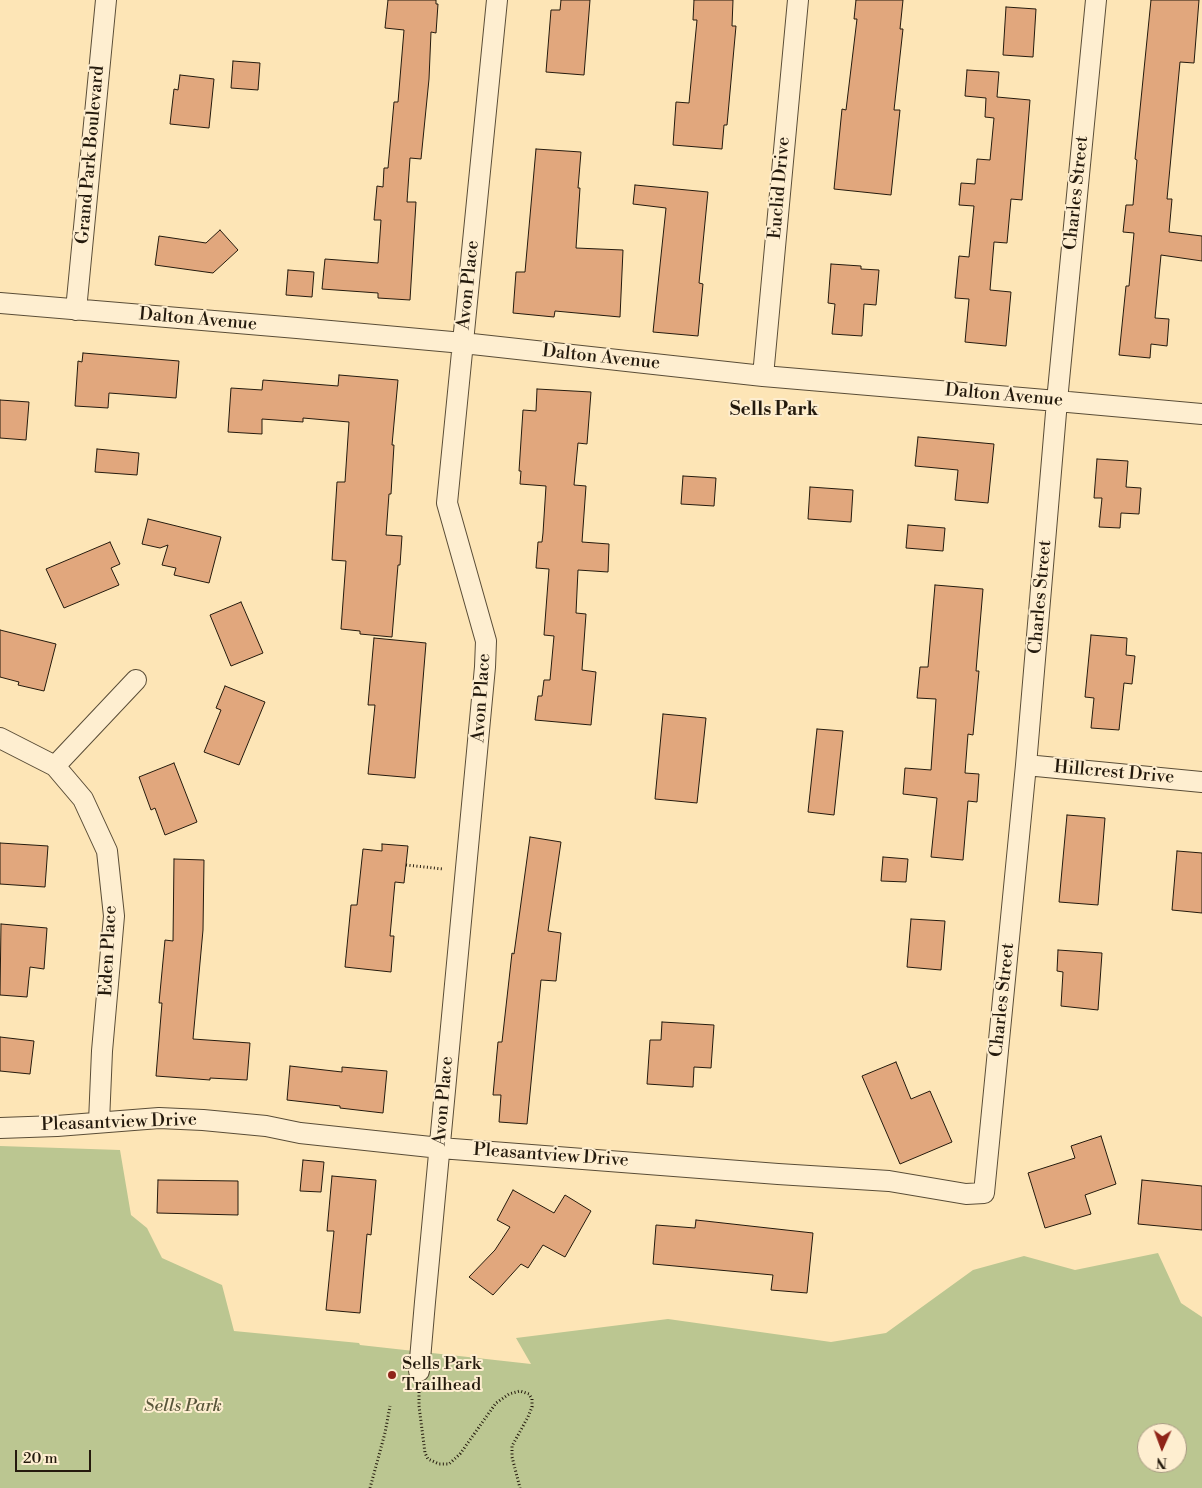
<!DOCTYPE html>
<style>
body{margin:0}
#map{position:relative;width:1202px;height:1488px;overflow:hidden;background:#fde5b6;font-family:"Libre Bodoni",serif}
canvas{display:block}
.north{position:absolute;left:1137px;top:1423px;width:50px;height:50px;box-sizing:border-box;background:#feeed0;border:1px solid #a79982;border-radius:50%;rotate:182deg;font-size:14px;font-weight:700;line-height:20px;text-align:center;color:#241a0d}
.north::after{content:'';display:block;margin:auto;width:18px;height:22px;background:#8f2418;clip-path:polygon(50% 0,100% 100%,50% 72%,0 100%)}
.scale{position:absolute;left:15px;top:1450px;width:76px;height:22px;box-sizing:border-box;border:2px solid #241a0d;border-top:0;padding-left:6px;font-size:15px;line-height:18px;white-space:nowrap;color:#241a0d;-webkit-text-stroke:4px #feeed0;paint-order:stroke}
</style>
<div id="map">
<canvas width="1202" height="1488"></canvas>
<div class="north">N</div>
<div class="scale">20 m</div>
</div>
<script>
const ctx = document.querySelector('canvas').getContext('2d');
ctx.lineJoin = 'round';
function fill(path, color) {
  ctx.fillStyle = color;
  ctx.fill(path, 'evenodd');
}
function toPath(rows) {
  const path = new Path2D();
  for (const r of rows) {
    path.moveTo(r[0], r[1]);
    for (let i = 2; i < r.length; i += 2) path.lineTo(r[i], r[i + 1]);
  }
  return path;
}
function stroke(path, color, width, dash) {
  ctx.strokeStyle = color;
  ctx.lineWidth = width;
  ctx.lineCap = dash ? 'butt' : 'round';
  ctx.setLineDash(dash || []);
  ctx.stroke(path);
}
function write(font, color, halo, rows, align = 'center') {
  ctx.font = font + ' "Libre Bodoni",serif';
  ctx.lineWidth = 4;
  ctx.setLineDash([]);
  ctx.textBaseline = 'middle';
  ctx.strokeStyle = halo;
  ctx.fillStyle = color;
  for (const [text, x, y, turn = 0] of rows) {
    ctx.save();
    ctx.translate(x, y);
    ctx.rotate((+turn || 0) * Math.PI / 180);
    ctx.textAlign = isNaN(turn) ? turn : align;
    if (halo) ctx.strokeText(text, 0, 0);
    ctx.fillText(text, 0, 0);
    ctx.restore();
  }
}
fill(toPath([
 [0,1146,120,1150,131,1215,147,1228,162,1258,222,1285,234,1331,359,1343,360,1345,531,1364,516,1338,668,1319,831,1342,886,1333,973,1270,1024,1256,1075,1270,1158,1253,1181,1303,1202,1317,1202,1488,0,1488],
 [1147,1433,1177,1433,1177,1463,1147,1463]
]), '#bbc691');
const building = toPath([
 [388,0,436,0,436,4,438,4,436,33,431,32,429,79,421,159,410,158,407,202,416,202,410,300,378,298,378,293,322,289,325,259,378,263,381,220,374,220,377,186,383,187,384,168,388,168,394,102,398,102,404,30,385,28,388,0],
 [561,0,590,0,584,75,546,72,551,10,560,10,561,0],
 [694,0,733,0,732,26,736,26,727,125,724,125,722,149,673,145,676,102,689,103,697,20,693,20,694,0],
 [856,0,903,0,900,29,903,29,894,110,900,110,891,195,834,189,842,109,846,110,857,19,854,19,856,0],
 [1151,0,1199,0,1194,63,1180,62,1167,199,1172,199,1169,232,1202,236,1202,261,1161,255,1155,318,1169,319,1167,346,1151,344,1150,358,1119,355,1126,286,1129,286,1134,233,1123,232,1126,205,1133,205,1137,160,1135,159,1151,0],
 [1006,7,1036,9,1033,57,1003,55,1006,7],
 [233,61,260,63,258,90,231,88,233,61],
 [967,70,999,72,997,97,1030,100,1022,200,1011,199,1007,243,994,242,990,290,1011,292,1006,346,965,342,969,299,955,298,959,256,969,257,974,206,959,205,961,183,975,184,977,159,990,160,994,118,985,117,986,98,965,96,967,70],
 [180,75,214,79,209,128,170,124,174,89,178,90,180,75],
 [536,149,581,152,578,188,580,188,576,248,623,250,620,317,555,311,554,317,513,313,516,272,525,272,536,149],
 [635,185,708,192,699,283,703,284,698,336,653,332,666,208,633,204,635,185],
 [220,230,238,250,213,273,155,265,159,236,206,243,220,230],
 [831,264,861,266,861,269,879,270,876,305,864,304,862,336,832,334,835,304,828,303,831,264],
 [288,270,314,272,312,297,286,295,288,270],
 [83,353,179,361,176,398,109,393,108,408,75,406,78,361,82,362,83,353],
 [339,375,398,380,392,445,394,445,391,494,389,494,386,535,402,536,400,565,398,565,392,637,360,634,360,631,341,629,346,561,332,560,337,482,345,482,349,422,303,418,303,422,262,419,262,434,228,432,231,388,262,390,263,380,338,386,339,375],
 [537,389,591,392,587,444,578,443,574,485,586,486,582,542,609,544,608,572,578,570,576,613,586,614,582,670,596,672,591,725,535,720,538,696,542,696,544,680,550,680,554,636,544,635,549,569,536,568,538,542,542,542,543,533,546,486,520,484,521,471,519,471,523,410,536,411,537,389],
 [0,400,29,402,26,440,0,438,0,400],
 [918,437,994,444,988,503,955,500,958,470,915,466,918,437],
 [97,449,139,453,137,475,95,472,97,449],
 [1097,459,1128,461,1126,487,1141,488,1139,514,1121,513,1120,528,1099,527,1102,498,1094,498,1097,459],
 [683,476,716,478,714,506,681,504,683,476],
 [810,487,853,490,851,522,808,519,810,487],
 [148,519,221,537,209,583,174,575,176,568,162,565,168,545,160,548,142,544,148,519],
 [908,525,945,528,943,551,906,548,908,525],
 [110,542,120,564,111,568,119,585,64,608,46,569,110,542],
 [935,585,983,589,976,671,979,671,973,735,968,734,965,773,979,774,977,802,968,801,963,860,931,857,937,798,903,794,905,768,931,770,936,699,917,698,920,667,928,667,935,585],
 [241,602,263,653,231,666,210,615,241,602],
 [0,630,56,644,44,691,18,685,19,682,0,677,0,630],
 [1091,635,1127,638,1126,655,1135,656,1132,684,1124,683,1119,730,1091,728,1094,698,1085,697,1091,635],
 [374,638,426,643,415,778,368,774,375,705,368,705,374,638],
 [225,686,265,702,239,765,204,752,221,710,216,708,225,686],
 [663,714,706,718,697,803,655,799,663,714],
 [817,729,843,731,834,815,808,812,817,729],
 [174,763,197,822,165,835,155,808,151,810,139,777,174,763],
 [1067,815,1105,818,1098,905,1059,902,1067,815],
 [530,837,561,842,548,931,561,933,556,981,541,980,527,1124,499,1122,501,1095,493,1095,498,1042,502,1042,512,953,514,954,530,837],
 [0,843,48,846,45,887,0,884,0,843],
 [382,844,408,846,404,883,395,882,390,936,394,936,391,972,345,967,351,905,357,905,363,849,382,851,382,844],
 [1177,851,1202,853,1202,913,1172,910,1177,851],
 [883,857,908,859,906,882,881,881,883,857],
 [174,859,204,860,203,930,193,1039,250,1043,247,1080,210,1078,210,1080,156,1076,162,1003,159,1003,165,940,173,941,174,859],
 [911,919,945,921,941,970,907,967,911,919],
 [1,924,47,928,44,969,30,967,27,997,0,995,1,924],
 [1058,950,1102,953,1098,1010,1061,1006,1063,972,1057,971,1058,950],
 [662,1022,714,1025,711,1068,694,1067,693,1087,647,1084,650,1040,661,1040,662,1022],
 [0,1037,34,1041,30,1074,0,1071,0,1037],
 [896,1062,911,1099,930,1091,952,1142,900,1164,862,1076,896,1062],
 [290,1066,342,1072,342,1067,387,1071,383,1113,340,1108,340,1106,287,1100,290,1066],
 [1101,1136,1116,1184,1085,1195,1091,1214,1045,1228,1028,1173,1075,1158,1071,1146,1101,1136],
 [303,1160,324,1162,321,1192,300,1191,303,1160],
 [332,1176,376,1180,371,1235,367,1234,360,1313,326,1310,334,1231,327,1231,332,1176],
 [158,1180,238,1181,238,1215,157,1213,158,1180],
 [1142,1180,1202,1186,1202,1230,1138,1224,1142,1180],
 [513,1190,554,1213,565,1195,591,1211,565,1257,543,1245,528,1268,521,1264,493,1295,469,1277,495,1250,510,1227,497,1220,513,1190],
 [696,1220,813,1233,807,1293,771,1290,773,1275,653,1264,656,1225,695,1228,696,1220]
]);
fill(building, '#e1a77d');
stroke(building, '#241a0d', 1);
const minor = toPath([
 [0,303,297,328,463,343,763,376,1057,401,1202,414],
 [76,310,106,0],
 [763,376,798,0],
 [0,738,55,766,83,799,107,851,114,916,102,1051,99,1122],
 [1026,765,1202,782],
 [55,766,136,680],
 [0,1128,57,1126,159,1118,203,1120,266,1126,300,1133,440,1148,778,1174,889,1181,966,1194,984,1193,1026,765,1057,401,1096,0],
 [419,1371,425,1302,485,667,486,641,447,503,497,0]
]);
stroke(minor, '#5a4d37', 22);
stroke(toPath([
 [406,865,443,869],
 [419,1392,419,1406,425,1453,428,1459,439,1464,449,1464,460,1454,496,1403,509,1394,520,1391,529,1394,532,1399,532,1407,528,1417,512,1446,512,1457,520,1488],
 [370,1488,385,1433,390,1406]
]), '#241a0d', 3, [1, 2.5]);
stroke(minor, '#feeed0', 20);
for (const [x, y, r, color] of [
 [392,1375,5,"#8f2418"]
]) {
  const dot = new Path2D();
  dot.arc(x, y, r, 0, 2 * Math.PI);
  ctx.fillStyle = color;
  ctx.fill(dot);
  stroke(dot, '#feeed0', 2);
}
write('18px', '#241a0d', '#feeed0', [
 ["Grand Park Boulevard",91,155,-85],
 ["Euclid Drive",780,188,-85],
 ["Charles Street",1077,193,-84],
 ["Avon Place",469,285,-84],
 ["Dalton Avenue",198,320,5],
 ["Dalton Avenue",601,358,6],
 ["Dalton Avenue",1004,396,5],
 ["Charles Street",1041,597,-85],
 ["Avon Place",482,698,-86],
 ["Hillcrest Drive",1114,773,5],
 ["Eden Place",109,951,-87],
 ["Charles Street",1003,1000,-84],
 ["Avon Place",444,1101,-85],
 ["Pleasantview Drive",119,1123,-2],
 ["Pleasantview Drive",551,1156,4]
]);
write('18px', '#241a0d', '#feeed0', [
 ["Sells Park",402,1365],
 ["Trailhead",402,1386]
], 'left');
write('italic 18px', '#59563b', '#feeed0', [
 ["Sells Park",183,1407]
]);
write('bold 19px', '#241a0d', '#feeed0', [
 ["Sells Park",774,410]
]);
</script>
